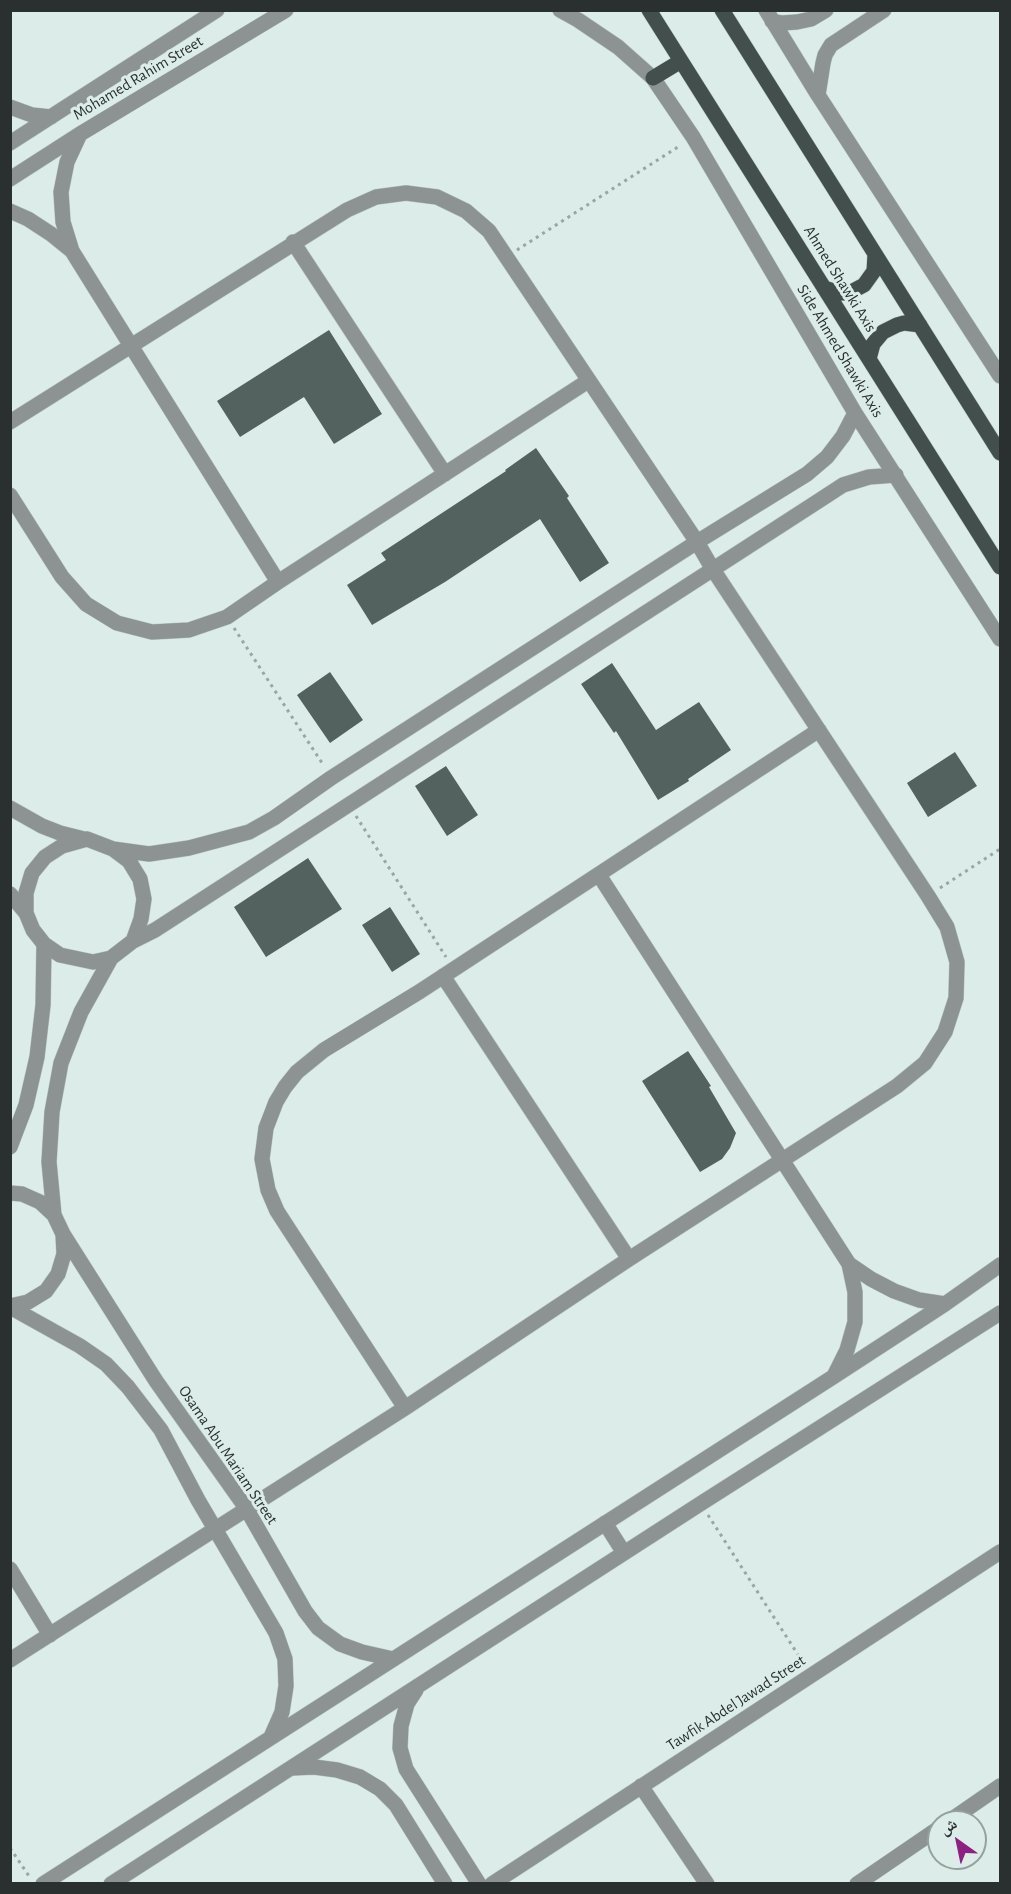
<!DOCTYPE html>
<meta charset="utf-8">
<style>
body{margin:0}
#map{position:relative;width:1011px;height:1894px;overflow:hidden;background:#dbece9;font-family:"Alegreya Sans","Noto Naskh Arabic",sans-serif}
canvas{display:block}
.frame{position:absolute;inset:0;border:12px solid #2a302f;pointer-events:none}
.north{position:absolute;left:927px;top:1810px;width:60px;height:60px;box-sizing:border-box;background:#dbece9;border:2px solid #94a19f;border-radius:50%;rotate:327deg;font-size:16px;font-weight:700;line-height:24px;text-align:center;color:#2a302f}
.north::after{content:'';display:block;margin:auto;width:21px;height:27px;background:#8e2082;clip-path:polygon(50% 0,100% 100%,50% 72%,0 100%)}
</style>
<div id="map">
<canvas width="1011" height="1894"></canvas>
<div class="frame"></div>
<div class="north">ش</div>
</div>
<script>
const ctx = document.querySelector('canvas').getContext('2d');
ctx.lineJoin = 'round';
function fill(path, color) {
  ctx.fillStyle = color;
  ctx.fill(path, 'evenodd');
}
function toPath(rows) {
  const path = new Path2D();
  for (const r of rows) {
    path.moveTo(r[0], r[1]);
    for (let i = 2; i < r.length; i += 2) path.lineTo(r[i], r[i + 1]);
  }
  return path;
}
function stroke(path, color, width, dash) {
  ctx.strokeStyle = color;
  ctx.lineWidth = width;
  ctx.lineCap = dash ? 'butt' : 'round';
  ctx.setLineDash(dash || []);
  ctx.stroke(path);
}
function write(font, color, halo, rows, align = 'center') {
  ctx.font = font + ' "Alegreya Sans",sans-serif';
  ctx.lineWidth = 6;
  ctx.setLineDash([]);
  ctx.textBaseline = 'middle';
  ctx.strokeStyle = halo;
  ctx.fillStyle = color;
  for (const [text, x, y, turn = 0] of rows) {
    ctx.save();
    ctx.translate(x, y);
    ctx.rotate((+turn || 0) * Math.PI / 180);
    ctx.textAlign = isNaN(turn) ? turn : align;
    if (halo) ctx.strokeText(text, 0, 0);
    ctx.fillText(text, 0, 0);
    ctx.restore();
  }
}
fill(toPath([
 [329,330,382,414,334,444,304,397,240,437,217,401],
 [536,448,569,496,567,498,609,563,580,582,540,519,445,582,372,625,347,585,386,560,381,553,506,471,505,470],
 [612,663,656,730,699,702,731,750,688,779,689,781,658,800,616,731,614,733,581,684],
 [330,672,363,720,330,743,297,695],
 [955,752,977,786,928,817,907,783],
 [446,766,478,815,447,836,415,786],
 [308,858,342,909,266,957,234,907],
 [390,907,420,954,392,972,362,925],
 [688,1051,711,1086,709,1087,736,1133,730,1148,722,1159,700,1172,642,1081]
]), '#54625f');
const minor = toPath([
 [560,10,578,20,618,47,653,78,693,137,855,413,1000,639],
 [766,10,818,95,1000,376],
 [772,21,782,23,797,22,811,19,826,10],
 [818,95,823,63,825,55,831,45,884,10],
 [10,107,32,115,51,117],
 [80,134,67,162,61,192,63,222,72,251,278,582],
 [10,143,217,10],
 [10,179,80,134,286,10],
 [10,211,28,219,51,234,72,251],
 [293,242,445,474],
 [10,422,347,210,376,197,406,193,437,197,466,211,489,231,697,542,712,568,928,896,947,927,957,962,956,998,945,1032,925,1063,897,1086,629,1259,405,1408,10,1660],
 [10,495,62,577,86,604,117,623,152,632,189,630,227,617,278,582,588,381],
 [10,808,42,826,60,833,84,839],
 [87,839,113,849,129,861,140,879,144,899,141,919,133,941,111,958,93,962,60,955,44,944,33,930,26,913,26,893,32,873,45,857,62,846,87,839],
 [113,849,149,854,189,848,249,832,274,818,331,778,697,542,807,474,827,457,843,436,855,413],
 [599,875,849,1264,855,1292,855,1322,847,1350,834,1376],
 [10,894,26,913],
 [133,941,155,930,820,500,843,485,869,477,896,475],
 [443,976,629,1259],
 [10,1147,26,1105,37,1057,43,1005,44,944],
 [10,1193,22,1194,40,1202,54,1215,63,1234,64,1254,58,1274,46,1291,28,1302,10,1306],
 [54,1215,49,1162,52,1112,61,1063,81,1012,111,958],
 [63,1234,156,1381,246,1508,305,1611,318,1628,340,1644,362,1652,393,1659],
 [849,1264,871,1279,894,1291,919,1300,945,1304],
 [10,1307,80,1346,106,1364,128,1387,161,1430,198,1500,276,1633,285,1659,286,1686,282,1712,271,1737],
 [405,1408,277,1211,268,1190,262,1159,266,1128,276,1102,285,1087,297,1072,324,1050,419,992,819,730],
 [605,1523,624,1553],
 [10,1569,50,1635],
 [416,1690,407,1704,401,1726,400,1748,406,1769,479,1884],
 [293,1768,314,1767,337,1770,360,1777,380,1789,396,1805,445,1884],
 [641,1786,707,1884],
 [948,1822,1000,1786],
 [43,1884,833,1377,945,1304,1000,1265],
 [111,1884,700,1504,1000,1313],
 [492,1884,1000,1552],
 [857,1884,939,1828]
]);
const major = toPath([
 [649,10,1000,567],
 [722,10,1000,453],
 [653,78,681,61],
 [824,288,840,293,849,293,864,285,874,271,875,254],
 [869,359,873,344,883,332,897,325,904,323,920,325]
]);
stroke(minor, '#b8c6c4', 16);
stroke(major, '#b8c6c4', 16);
stroke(toPath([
 [517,250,681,145],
 [234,628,324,766],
 [356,816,446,957],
 [940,888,1000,849],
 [708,1515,804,1664],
 [10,1848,29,1876]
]), '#99a6a4', 3, [3, 4.5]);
stroke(minor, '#8c9392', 15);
stroke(major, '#434f4c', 15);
write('16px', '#2a302f', '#dbece9', [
 ["Mohamed Rahim Street",138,78,-31],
 ["Ahmed Shawki Axis",840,279,58],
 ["Side Ahmed Shawki Axis",840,351,59],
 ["Osama Abu Mariam Street",228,1455,56],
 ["Tawfik Abdel Jawad Street",736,1703,-33]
]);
</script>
